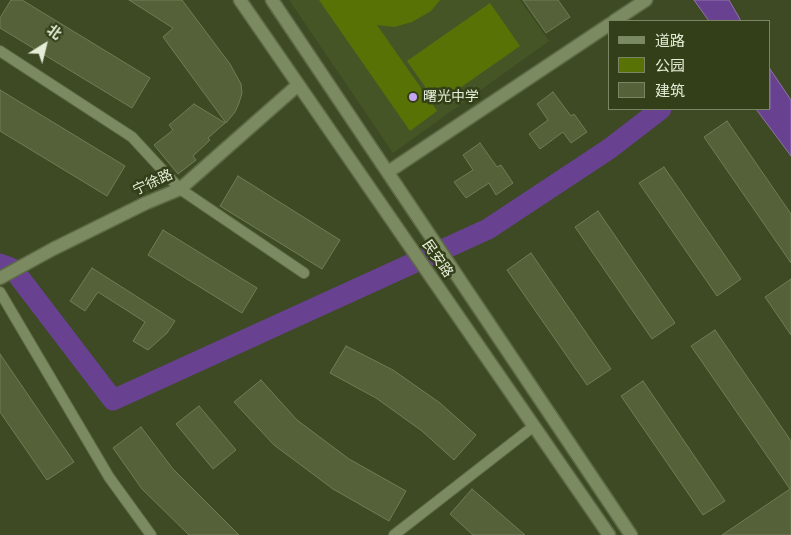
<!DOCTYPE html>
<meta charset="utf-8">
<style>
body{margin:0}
#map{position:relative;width:791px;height:535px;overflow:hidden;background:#3d4a23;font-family:Signika,"Noto Sans SC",sans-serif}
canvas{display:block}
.legend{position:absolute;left:608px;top:20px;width:162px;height:90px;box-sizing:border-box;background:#333f18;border:1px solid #7a8564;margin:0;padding:6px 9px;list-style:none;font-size:15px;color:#e5edd7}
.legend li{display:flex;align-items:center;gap:10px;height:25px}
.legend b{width:25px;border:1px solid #7a8564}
.north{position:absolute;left:20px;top:20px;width:50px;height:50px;-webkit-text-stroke:4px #333f18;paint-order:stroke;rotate:36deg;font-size:14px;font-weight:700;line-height:20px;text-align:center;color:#e5edd7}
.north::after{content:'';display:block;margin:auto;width:18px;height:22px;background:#e5edd7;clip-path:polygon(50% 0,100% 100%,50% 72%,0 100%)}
</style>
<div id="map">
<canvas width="791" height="535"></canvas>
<ul class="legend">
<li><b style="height:6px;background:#7b8a60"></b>道路</li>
<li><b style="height:14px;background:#587206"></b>公园</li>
<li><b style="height:14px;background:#546139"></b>建筑</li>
</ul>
<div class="north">北</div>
</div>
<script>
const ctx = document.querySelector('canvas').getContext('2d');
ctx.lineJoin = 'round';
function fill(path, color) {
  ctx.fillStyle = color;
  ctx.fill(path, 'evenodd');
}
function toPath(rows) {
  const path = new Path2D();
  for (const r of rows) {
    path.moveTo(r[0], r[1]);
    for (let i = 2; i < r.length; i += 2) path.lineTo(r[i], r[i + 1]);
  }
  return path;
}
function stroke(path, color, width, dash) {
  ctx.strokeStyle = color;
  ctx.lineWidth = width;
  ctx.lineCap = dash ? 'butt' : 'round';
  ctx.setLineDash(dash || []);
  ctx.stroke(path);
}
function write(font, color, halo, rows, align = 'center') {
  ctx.font = font + ' Signika,"Noto Sans SC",sans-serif';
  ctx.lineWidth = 5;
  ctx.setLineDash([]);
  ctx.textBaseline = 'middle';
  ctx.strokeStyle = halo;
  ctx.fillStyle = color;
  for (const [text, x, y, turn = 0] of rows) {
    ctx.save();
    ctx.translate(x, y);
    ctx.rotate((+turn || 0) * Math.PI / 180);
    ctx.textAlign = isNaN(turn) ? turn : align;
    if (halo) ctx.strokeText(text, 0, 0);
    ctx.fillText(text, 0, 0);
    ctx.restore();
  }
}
fill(toPath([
 [289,0,520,0,549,41,393,153]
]), '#465526');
fill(toPath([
 [319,0,440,0,431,11,412,22,394,27,377,25,437,111,410,131],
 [490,3,520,46,437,104,407,61]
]), '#587206');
const water = toPath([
 [694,0,729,0,741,21,709,21,694,0],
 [770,69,791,100,791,156,756,109,770,109,770,69]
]);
fill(water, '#684291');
stroke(water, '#8e75a6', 1);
stroke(toPath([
 [0,264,13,269,113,400,488,229,609,149,661,109]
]), '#684291', 21);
const building = toPath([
 [11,0,22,0,150,78,132,108,0,28,0,18,11,0],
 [129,0,182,0,230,64,241,84,242,93,239,103,235,112,226,123,163,37,173,28,129,0],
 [523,0,558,0,570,17,546,33,523,0],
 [0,90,125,166,107,196,0,131,0,90],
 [553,92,571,116,574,114,587,132,571,143,563,132,540,149,529,134,548,120,537,104,553,92],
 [194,104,225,123,208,138,210,140,193,156,196,160,178,174,154,145,173,130,169,125,194,104],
 [727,121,791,214,791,263,704,137,727,121],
 [480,143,497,167,501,165,513,183,496,195,489,183,466,198,454,182,473,170,463,155,480,143],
 [664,167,741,279,717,296,639,183,664,167],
 [238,176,340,240,322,269,220,206,238,176],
 [598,211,675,323,652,339,575,227,598,211],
 [163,230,257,288,242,313,148,255,163,230],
 [531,253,611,369,587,385,507,270,531,253],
 [92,268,175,321,167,333,148,350,133,341,145,322,98,292,85,311,70,301,92,268],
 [791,279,791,335,765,297,791,279],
 [715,330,791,441,791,535,722,535,790,489,691,346,715,330],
 [346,346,393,370,440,403,476,435,454,460,422,431,376,398,330,373,346,346],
 [0,354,74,462,47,480,0,412,0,354],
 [261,380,297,420,349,459,406,491,389,521,333,489,274,445,234,402,261,380],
 [643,381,725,501,703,515,621,396,643,381],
 [199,406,236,450,213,469,176,424,199,406],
 [141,427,173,469,239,535,189,535,142,489,113,448,141,427],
 [472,489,525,535,473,535,450,514,472,489]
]);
fill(building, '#546139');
stroke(building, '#707e55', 1);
const lane = toPath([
 [0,51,132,137,180,189,304,273],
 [0,292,109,477,151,535],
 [394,535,534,426]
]);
const street = toPath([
 [614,21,646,0],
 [388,172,610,24]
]);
const secondary = toPath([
 [240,0,609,535],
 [272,0,631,535],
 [0,278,53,249,146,203,180,189,298,85]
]);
stroke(lane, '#5e6945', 12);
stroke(street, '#5e6945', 15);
stroke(secondary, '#5e6945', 15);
stroke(lane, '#7b8a60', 10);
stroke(street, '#7b8a60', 12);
stroke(secondary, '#7b8a60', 12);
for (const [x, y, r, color] of [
 [413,97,5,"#c6a6f0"]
]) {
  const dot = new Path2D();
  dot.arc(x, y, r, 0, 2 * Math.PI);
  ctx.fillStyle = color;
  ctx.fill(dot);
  stroke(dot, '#333f18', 2);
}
write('14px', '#e5edd7', '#333f18', [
 ["曙光中学",423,97]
], 'left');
write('14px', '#e5edd7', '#333f18', [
 ["宁徐路",153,183,-25],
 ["民安路",437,259,55]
]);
</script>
